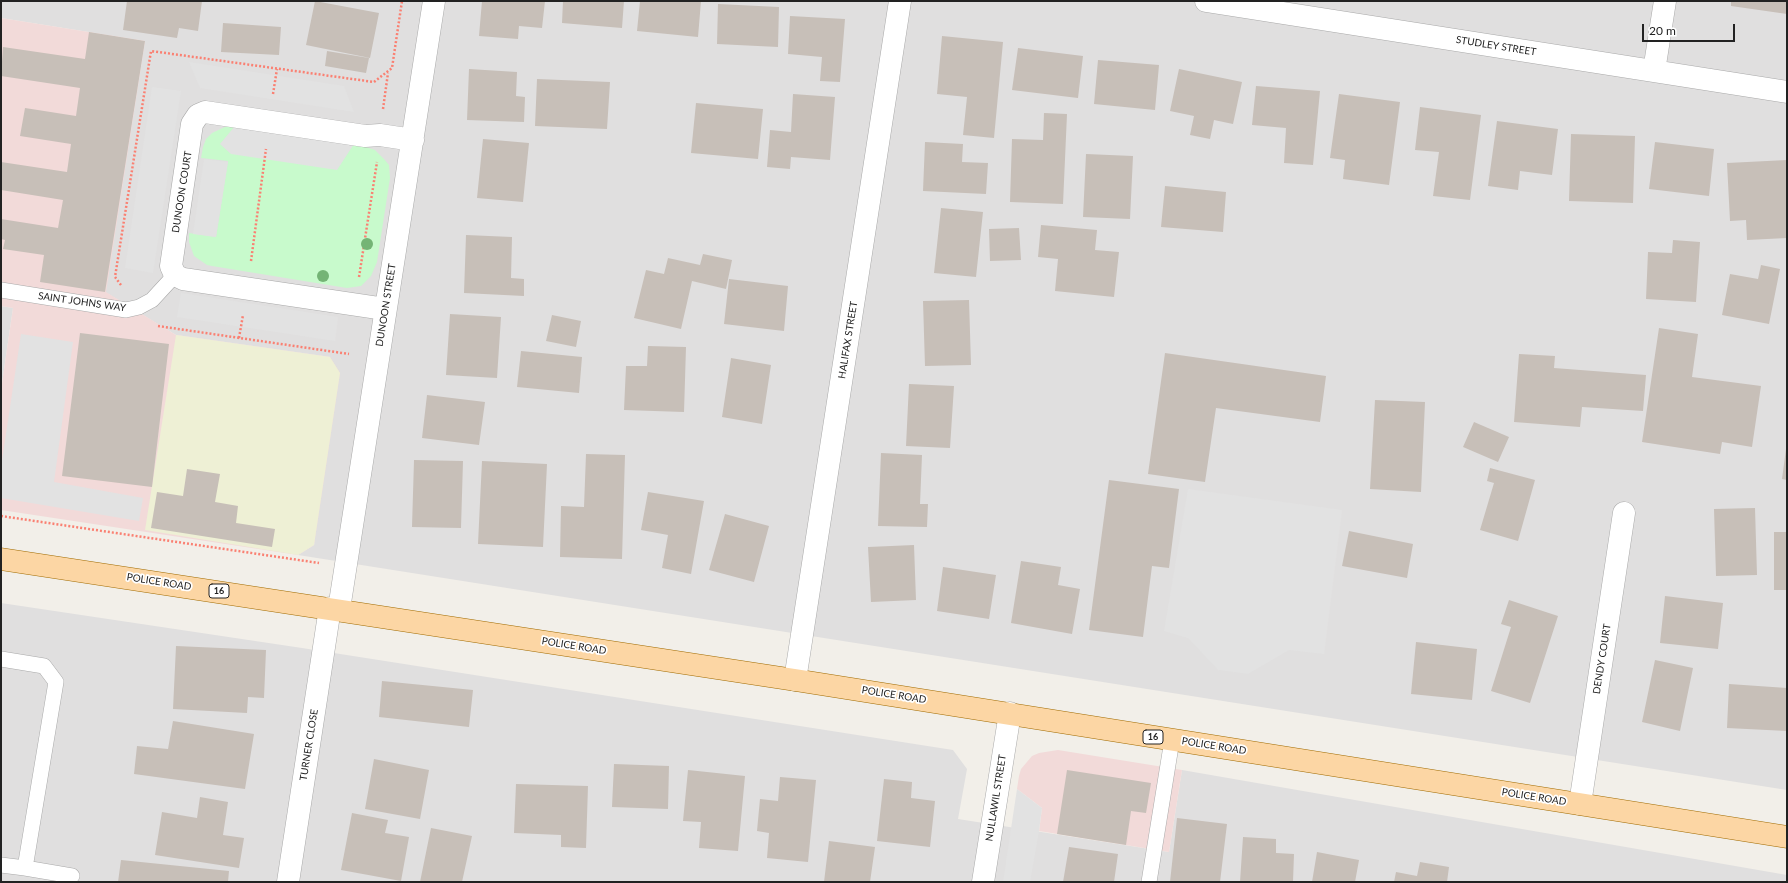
<!DOCTYPE html>
<style>
body{margin:0}
#map{position:relative;width:1788px;height:883px;overflow:hidden;background:#f2efe9;font-family:Lato,sans-serif}
canvas{display:block}
.frame{position:absolute;inset:0;border:2px solid #222;pointer-events:none}
.scale{position:absolute;left:1642px;top:24px;width:93px;height:18px;box-sizing:border-box;border:2px solid #222;border-top:0;padding-left:5px;font-size:12px;line-height:14px;white-space:nowrap;color:#222;-webkit-text-stroke:3px #fff;paint-order:stroke}
</style>
<div id="map">
<canvas width="1788" height="883"></canvas>
<div class="frame"></div>
<div class="scale">20 m</div>
</div>
<script>
const ctx = document.querySelector('canvas').getContext('2d');
ctx.lineJoin = 'round';
function fill(path, color) {
  ctx.fillStyle = color;
  ctx.fill(path, 'evenodd');
}
function toPath(rows) {
  const path = new Path2D();
  for (const r of rows) {
    path.moveTo(r[0], r[1]);
    for (let i = 2; i < r.length; i += 2) path.lineTo(r[i], r[i + 1]);
  }
  return path;
}
function stroke(path, color, width, dash) {
  ctx.strokeStyle = color;
  ctx.lineWidth = width;
  ctx.lineCap = dash ? 'butt' : 'round';
  ctx.setLineDash(dash || []);
  ctx.stroke(path);
}
function write(font, color, halo, rows, align = 'center') {
  ctx.font = font + ' Lato,sans-serif';
  ctx.lineWidth = 3.5;
  ctx.setLineDash([]);
  ctx.textBaseline = 'middle';
  ctx.strokeStyle = halo;
  ctx.fillStyle = color;
  for (const [text, x, y, turn = 0] of rows) {
    ctx.save();
    ctx.translate(x, y);
    ctx.rotate((+turn || 0) * Math.PI / 180);
    ctx.textAlign = isNaN(turn) ? turn : align;
    if (halo) ctx.strokeText(text, 0, 0);
    ctx.fillText(text, 0, 0);
    ctx.restore();
  }
}
fill(toPath([
 [1,1,1787,1,1787,790,298,555,314,545,330,357,176,335,105,292,145,41,1,18],
 [1,306,13,308,1,390],
 [1,603,302,648,953,750,967,769,958,819,1169,852,1182,770,1787,875,1787,882,1,882]
]), '#e0dfdf');
fill(toPath([
 [1,18,145,41,106,292,176,335,330,357,340,373,314,545,298,555,1,510,1,390,13,308,1,306],
 [1058,750,1182,770,1169,852,1039,831,1042,808,1017,789,1019,776,1021,769,1032,756,1039,753]
]), '#f2dad9');
fill(toPath([
 [176,335,330,357,340,373,314,545,298,555,145,530]
]), '#eef0d5');
fill(toPath([
 [227,126,366,147,375,150,384,159,389,165,390,178,377,262,371,276,361,286,347,288,212,266,207,265,194,256,189,242,189,233,216,237,228,161,201,158,203,147,206,139,212,133]
]), '#c8facc');
fill(toPath([
 [189,62,344,86,354,112,200,88],
 [152,87,181,91,153,273,125,268],
 [235,126,354,144,337,170,231,154,220,144],
 [204,159,228,162,216,237,193,234],
 [181,293,338,317,335,341,177,317],
 [21,334,73,342,54,482,143,498,139,521,1,498,1,467],
 [1188,489,1342,510,1324,654,1289,650,1248,674,1218,670,1188,638,1164,631],
 [1017,789,1042,808,1039,831,1030,882,1003,882]
]), '#e2e2e2');
fill(toPath([
 [127,1,202,1,198,31,179,28,177,38,123,30],
 [315,1,379,13,370,58,306,45],
 [482,1,545,1,542,28,519,26,518,39,479,36],
 [563,1,624,1,622,28,562,23],
 [640,1,701,1,698,37,637,31],
 [1731,1,1787,1,1787,14,1731,6],
 [718,4,779,7,778,47,717,44],
 [790,16,845,19,840,82,820,81,822,57,788,54],
 [223,23,281,27,279,55,221,52],
 [89,32,145,41,105,292,40,282,44,255,3,249,5,240,1,239,1,219,58,228,63,200,1,190,1,162,67,172,71,144,20,136,25,108,76,116,80,88,1,76,3,47,85,59],
 [942,36,1003,42,994,138,963,135,967,97,937,94],
 [1018,48,1083,56,1078,98,1012,90],
 [327,51,369,58,366,73,325,66],
 [1098,60,1159,65,1155,110,1094,104],
 [469,69,517,72,516,96,525,97,524,122,467,120],
 [1179,69,1242,82,1233,124,1214,120,1210,139,1190,135,1194,116,1170,111],
 [537,79,610,82,607,129,535,126],
 [1256,86,1320,91,1313,165,1284,163,1286,128,1252,125],
 [793,94,835,97,830,160,791,157,790,169,767,167,770,130,791,132],
 [1339,94,1400,102,1389,185,1343,179,1345,160,1330,158],
 [696,103,763,109,758,159,691,153],
 [1420,107,1481,115,1470,200,1433,196,1439,152,1415,150],
 [1044,113,1067,114,1063,204,1010,202,1012,139,1043,140],
 [1497,121,1558,129,1552,175,1520,171,1518,190,1488,186],
 [1571,134,1635,136,1633,203,1569,201],
 [483,139,529,143,523,202,477,198],
 [925,142,963,144,962,162,988,163,986,194,923,191],
 [1655,142,1714,149,1709,196,1649,189],
 [1086,154,1133,156,1130,219,1083,217],
 [1787,160,1787,238,1747,240,1746,220,1730,221,1727,163],
 [1165,186,1226,192,1223,232,1161,227],
 [941,208,983,212,976,277,934,273],
 [1041,225,1097,230,1095,250,1119,252,1114,297,1055,291,1058,259,1038,257],
 [1019,228,1021,260,990,261,989,229],
 [466,235,512,237,511,278,524,279,524,296,464,293],
 [1673,240,1700,242,1696,302,1646,299,1648,252,1672,253],
 [703,254,732,260,726,289,692,281,681,329,634,318,646,270,664,274,668,258,700,265],
 [1761,265,1780,269,1769,324,1722,315,1730,274,1758,279],
 [729,279,788,286,784,331,724,324],
 [969,300,971,365,925,366,923,301],
 [450,314,501,317,497,378,446,375],
 [552,315,581,321,576,347,546,341],
 [1659,328,1698,334,1692,377,1761,386,1752,447,1722,442,1720,454,1642,442],
 [80,333,169,344,152,487,62,476],
 [648,346,686,347,684,412,624,410,626,366,647,366],
 [521,351,582,357,579,393,517,387],
 [1165,353,1326,376,1320,422,1216,408,1205,482,1148,474],
 [1519,354,1555,356,1554,368,1646,375,1643,411,1582,407,1580,427,1514,422],
 [731,358,771,365,762,424,722,417],
 [909,384,954,386,950,448,906,446],
 [427,395,485,402,479,445,422,438],
 [1375,400,1425,402,1421,492,1370,489],
 [1474,422,1509,437,1498,462,1463,447],
 [1786,449,1787,449,1787,480,1782,479],
 [881,453,922,455,920,504,928,504,927,527,878,526],
 [586,454,625,455,622,559,560,557,561,506,584,507],
 [414,460,463,461,461,528,412,527],
 [482,461,547,464,543,547,478,544],
 [1490,468,1535,480,1518,541,1480,530,1494,483,1487,481],
 [187,469,220,474,215,502,238,506,236,523,275,529,272,547,151,528,157,492,183,496],
 [1109,480,1179,489,1169,568,1152,566,1143,637,1089,630],
 [648,492,704,501,691,574,662,568,668,535,641,530],
 [1755,508,1757,575,1716,576,1714,509],
 [725,514,769,526,754,582,709,570],
 [1349,531,1413,544,1407,578,1342,566],
 [1774,532,1787,532,1787,590,1774,590],
 [914,545,916,600,871,602,868,547],
 [1021,561,1061,567,1058,585,1080,589,1072,634,1011,623],
 [943,567,996,575,989,619,937,611],
 [1665,596,1723,603,1718,649,1660,643],
 [1509,600,1558,616,1530,703,1491,691,1511,627,1501,624],
 [1416,642,1477,649,1472,700,1411,694],
 [176,646,266,650,264,698,248,697,247,713,173,709],
 [1655,660,1693,668,1680,731,1642,722],
 [382,681,473,690,469,727,379,717],
 [1729,684,1787,688,1787,731,1727,728],
 [173,721,254,734,245,789,134,774,137,746,168,749],
 [374,759,429,770,420,819,365,809],
 [614,764,669,766,668,809,612,807],
 [688,770,745,776,738,851,699,848,701,822,683,821],
 [1067,770,1151,783,1146,813,1131,811,1126,845,1057,834],
 [780,777,816,780,808,862,767,858,769,833,757,831,760,799,778,801],
 [884,779,912,782,911,798,935,801,930,847,877,841],
 [516,784,588,786,586,848,561,847,561,835,514,833],
 [200,797,228,802,223,835,244,838,239,868,155,855,162,812,197,818],
 [352,813,388,820,385,833,409,837,401,881,341,870],
 [1177,818,1227,824,1220,882,1170,882],
 [431,828,472,836,462,882,420,882],
 [1243,837,1276,839,1276,853,1294,854,1293,882,1240,882],
 [829,841,875,847,870,882,824,882],
 [1069,847,1118,854,1114,882,1063,882],
 [1317,852,1359,860,1355,882,1312,882],
 [121,860,229,871,228,882,118,882],
 [1420,862,1449,867,1447,882,1394,882,1396,872,1417,876]
]), '#c7bfb8');
const service = toPath([
 [1,290,126,310,139,307,152,300,175,275],
 [1,659,44,666,56,682,25,868,1,865],
 [25,868,72,876],
 [1149,882,1172,740]
]);
const minor = toPath([
 [1206,1,1787,92],
 [1654,71,1665,1],
 [385,309,183,279,175,275,171,266,192,124,198,115,205,112,365,136,380,135,413,140],
 [339,609,434,1],
 [795,680,900,1],
 [1580,804,1624,513],
 [288,882,330,608],
 [983,882,1010,713]
]);
const primary = toPath([
 [1,559,795,680,1787,837]
]);
stroke(service, '#a9a9a9', 16);
stroke(minor, '#a9a9a9', 23);
stroke(primary, '#a06b00', 23);
stroke(toPath([
 [273,94,277,69],
 [383,109,388,73],
 [251,261,266,149],
 [359,277,377,162],
 [121,285,115,277,151,51,374,82,392,68,402,1],
 [158,326,349,354],
 [239,338,243,315],
 [1,516,319,563]
]), '#fa8072', 2.5, [2, 2]);
stroke(service, '#fff', 15);
stroke(minor, '#fff', 22);
stroke(primary, '#fcd6a4', 22);
ctx.fillStyle = '#74b475';
for (const [x, y] of [
 [367,244],
 [323,276]
]) {
  ctx.beginPath();
  ctx.arc(x, y, 6, 0, 2 * Math.PI);
  ctx.fill();
}
for (const [x, y, w] of [
 [219,591,20],
 [1153,737,20]
]) {
  const box = new Path2D();
  box.roundRect(x - w / 2, y - 7, w, 14, 3);
  ctx.fillStyle = '#fff';
  ctx.fill(box);
  stroke(box, '#222', 1);
}
write('bold 9px', '#222', null, [
 ["16",219,591],
 ["16",1153,737]
]);
write('10px', '#222', '#fff', [
 ["STUDLEY STREET",1496,46,9],
 ["DUNOON COURT",182,192,-81],
 ["SAINT JOHNS WAY",82,302,8],
 ["DUNOON STREET",386,305,-81],
 ["HALIFAX STREET",848,340,-81],
 ["POLICE ROAD",159,582,9],
 ["POLICE ROAD",574,646,9],
 ["DENDY COURT",1602,659,-81],
 ["POLICE ROAD",894,695,9],
 ["TURNER CLOSE",309,745,-81],
 ["POLICE ROAD",1214,746,9],
 ["POLICE ROAD",1534,797,9],
 ["NULLAWIL STREET",996,798,-81]
]);
</script>
